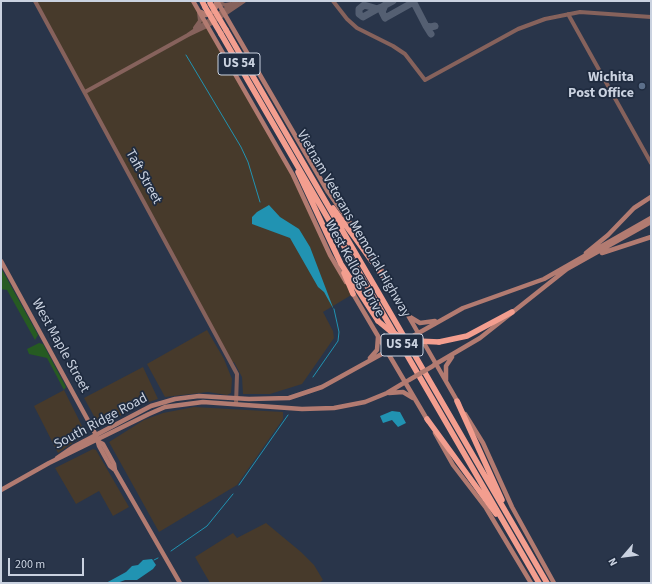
<!DOCTYPE html>
<style>
body{margin:0}
#map{position:relative;width:652px;height:584px;overflow:hidden;background:#29354a;font-family:"Source Sans 3",sans-serif}
canvas{display:block}
.frame{position:absolute;inset:0;border:2px solid #cad2e0;pointer-events:none}
.north{position:absolute;left:604px;top:536px;width:40px;height:40px;-webkit-text-stroke:3px #1f2b3f;paint-order:stroke;rotate:242deg;font-size:11px;font-weight:700;line-height:16px;text-align:center;color:#cad2e0}
.north::after{content:'';display:block;margin:auto;width:14px;height:18px;background:#cad2e0;clip-path:polygon(50% 0,100% 100%,50% 72%,0 100%)}
.scale{position:absolute;left:8px;top:558px;width:76px;height:18px;box-sizing:border-box;border:2px solid #cad2e0;border-top:0;padding-left:5px;font-size:12px;line-height:14px;white-space:nowrap;color:#cad2e0;-webkit-text-stroke:3px #1f2b3f;paint-order:stroke}
</style>
<div id="map">
<canvas width="652" height="584"></canvas>
<div class="frame"></div>
<div class="north">N</div>
<div class="scale">200 m</div>
</div>
<script>
const ctx = document.querySelector('canvas').getContext('2d');
ctx.lineJoin = 'round';
function fill(path, color) {
  ctx.fillStyle = color;
  ctx.fill(path, 'evenodd');
}
function toPath(rows) {
  const path = new Path2D();
  for (const r of rows) {
    path.moveTo(r[0], r[1]);
    for (let i = 2; i < r.length; i += 2) path.lineTo(r[i], r[i + 1]);
  }
  return path;
}
function stroke(path, color, width, dash) {
  ctx.strokeStyle = color;
  ctx.lineWidth = width;
  ctx.lineCap = dash ? 'butt' : 'round';
  ctx.setLineDash(dash || []);
  ctx.stroke(path);
}
function write(font, color, halo, rows, align = 'center') {
  ctx.font = font + ' "Source Sans 3",sans-serif';
  ctx.lineWidth = 3.5;
  ctx.setLineDash([]);
  ctx.textBaseline = 'middle';
  ctx.strokeStyle = halo;
  ctx.fillStyle = color;
  for (const [text, x, y, turn = 0] of rows) {
    ctx.save();
    ctx.translate(x, y);
    ctx.rotate((+turn || 0) * Math.PI / 180);
    ctx.textAlign = isNaN(turn) ? turn : align;
    if (halo) ctx.strokeText(text, 0, 0);
    ctx.fillText(text, 0, 0);
    ctx.restore();
  }
}
fill(toPath([
 [35,1,193,1,293,175,323,239,353,294,323,312,333,331,334,338,302,384,270,394,243,394,242,377,234,362,232,363],
 [207,330,224,359,232,379,231,393,227,395,208,392,165,397,147,364],
 [143,367,158,399,140,405,100,427,84,398],
 [64,390,86,434,58,453,34,406],
 [194,407,283,412,283,419,237,485,159,532,109,442,144,420,163,413],
 [93,449,96,450,129,507,113,516,99,491,76,504,55,468],
 [266,523,301,552,314,565,323,580,319,583,210,583,195,557,233,533,237,538]
]), '#473a2b');
fill(toPath([
 [1,268,38,335,35,340,7,290,1,289],
 [39,343,43,344,66,387,64,390,47,358,29,354,27,349]
]), '#265b22');
fill(toPath([
 [269,205,280,217,299,229,310,247,334,310,324,292,318,287,290,238,252,224,252,217,257,212],
 [392,411,400,412,406,423,398,427,392,420,383,423,380,416],
 [152,559,156,565,153,569,137,580,125,580,117,583,106,583,126,572,132,566,138,565,143,560]
]), '#2193b2');
stroke(toPath([
 [186,55,241,147,248,162,260,202],
 [313,377,338,341,339,332,334,309],
 [239,485,288,415],
 [171,551,207,526,233,494],
 [154,560,158,558]
]), '#2193b2', 1);
stroke(toPath([
 [413,1,426,26],
 [385,5,382,12,385,18,410,4,412,1],
 [379,8,363,17,359,14,359,9,364,5,378,9,393,1],
 [431,34,426,26,431,27,435,26]
]), '#545f72', 7);
stroke(toPath([
 [35,1,237,374,236,404],
 [333,1,347,19,357,28,393,46,405,54,425,80,518,29,545,19,580,12,651,17],
 [218,2,225,5,231,4],
 [568,14,651,163],
 [195,28,200,21,199,12],
 [188,35,207,26,244,1],
 [85,92,188,35,237,1]
]), '#86625c', 4);
stroke(toPath([
 [193,1,293,175,330,255,346,282],
 [217,1,328,192,368,248,387,279],
 [201,12,206,15,213,12,216,7,216,1],
 [586,253,608,235,634,208,651,197],
 [602,253,651,237],
 [1,261,96,435,99,446,110,466,115,470,180,583],
 [394,291,459,404],
 [352,292,428,421],
 [410,317,420,323,435,321],
 [415,335,463,308,544,279,651,218],
 [370,358,377,350,378,337],
 [434,365,480,338,567,269,651,222],
 [446,380,446,366,452,357],
 [389,393,403,392,413,398],
 [465,414,483,443,512,507,554,583],
 [435,433,453,465,486,508,531,583],
 [99,442,103,444,114,464,115,470],
 [57,458,73,447,151,406,175,399,199,396,249,399,289,398,322,387,389,350],
 [1,490,49,463,149,414,165,407,203,402,302,409,334,408,365,402,387,393,407,381]
]), '#b27b71', 4.5);
stroke(toPath([
 [202,1,205,7],
 [226,30,547,583],
 [221,34,539,583],
 [298,172,341,264,378,321],
 [333,208,395,293],
 [344,273,353,294],
 [439,342,467,336,512,312],
 [457,401,502,500],
 [427,419,496,514]
]), '#f39e8f', 5.5);
stroke(toPath([
 [391,349,415,335],
 [409,380,433,366]
]), '#b27b71', 4.5);
stroke(toPath([
 [210,3,226,30],
 [205,7,221,34],
 [378,321,390,331,405,339,417,341,439,342]
]), '#f39e8f', 5.5);
for (const [x, y, r, color] of [
 [642,86,4,"#5c6f8a"]
]) {
  const dot = new Path2D();
  dot.arc(x, y, r, 0, 2 * Math.PI);
  ctx.fillStyle = color;
  ctx.fill(dot);
  stroke(dot, '#1f2b3f', 1.5);
}
for (const [x, y, w] of [
 [239,64,42],
 [402,345,42]
]) {
  const box = new Path2D();
  box.roundRect(x - w / 2, y - 11, w, 22, 3);
  ctx.fillStyle = '#1f2b3f';
  ctx.fill(box);
  stroke(box, '#cad2e0', 1);
}
write('bold 13px', '#cad2e0', null, [
 ["US 54",239,64],
 ["US 54",402,345]
]);
write('bold 14px', '#cad2e0', '#1f2b3f', [
 ["Wichita",634,78],
 ["Post Office",634,94]
], 'right');
write('14px', '#cad2e0', '#1f2b3f', [
 ["Taft Street",143,177,61],
 ["Vietnam Veterans Memorial Highway",353,224,60],
 ["West Kellogg Drive",354,269,61],
 ["West Maple Street",60,346,61],
 ["South Ridge Road",101,422,-28]
]);
</script>
